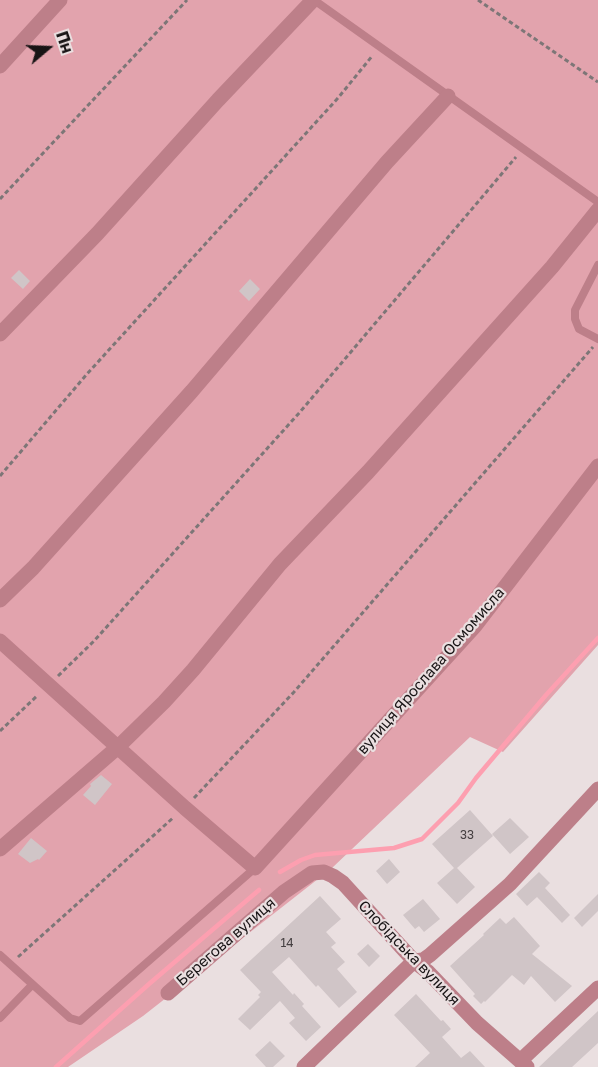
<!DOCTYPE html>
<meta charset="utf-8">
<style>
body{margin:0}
#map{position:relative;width:598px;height:1067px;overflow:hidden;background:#eadfe0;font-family:"Golos Text",sans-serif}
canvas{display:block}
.north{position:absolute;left:18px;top:18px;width:60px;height:60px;-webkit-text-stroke:4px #eadfe0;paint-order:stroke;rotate:71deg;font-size:16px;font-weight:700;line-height:24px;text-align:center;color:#181415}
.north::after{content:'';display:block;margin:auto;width:21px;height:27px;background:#181415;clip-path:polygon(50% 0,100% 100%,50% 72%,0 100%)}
</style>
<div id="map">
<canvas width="598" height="1067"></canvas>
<div class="north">Пн</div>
</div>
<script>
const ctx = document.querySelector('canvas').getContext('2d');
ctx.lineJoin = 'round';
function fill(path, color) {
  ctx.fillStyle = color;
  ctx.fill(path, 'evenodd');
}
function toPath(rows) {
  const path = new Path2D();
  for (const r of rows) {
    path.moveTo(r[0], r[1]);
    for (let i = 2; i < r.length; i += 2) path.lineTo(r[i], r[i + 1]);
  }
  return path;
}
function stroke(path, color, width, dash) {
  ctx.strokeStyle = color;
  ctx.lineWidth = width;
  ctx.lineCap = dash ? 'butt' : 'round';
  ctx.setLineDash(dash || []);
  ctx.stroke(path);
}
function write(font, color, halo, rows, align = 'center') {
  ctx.font = font + ' "Golos Text",sans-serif';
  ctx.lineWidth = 4.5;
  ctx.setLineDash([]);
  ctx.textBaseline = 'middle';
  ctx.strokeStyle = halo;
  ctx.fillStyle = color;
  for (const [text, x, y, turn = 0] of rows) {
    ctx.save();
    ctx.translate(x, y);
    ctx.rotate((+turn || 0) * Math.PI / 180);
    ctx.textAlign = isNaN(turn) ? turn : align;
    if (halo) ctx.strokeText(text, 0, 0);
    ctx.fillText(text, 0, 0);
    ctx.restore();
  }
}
fill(toPath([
 [0,0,598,0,598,645,503,752,470,737,332,868,143,1016,68,1067,0,1067]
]), '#e2a3ad');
stroke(toPath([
 [280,872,301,860,315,855,394,848,422,839,458,803,476,778,546,695,598,638],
 [56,1067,149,984,259,890]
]), '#fd9fb0', 4.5);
fill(toPath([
 [19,270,30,281,23,289,11,278],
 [250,279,260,289,249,301,239,291],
 [101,775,112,784,95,805,83,795,91,786,90,784],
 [470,810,493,836,457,868,475,887,457,904,437,883,454,868,432,844],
 [510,818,529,837,510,854,492,834],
 [31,838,47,851,39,860,38,859,30,863,18,854],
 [389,859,400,872,387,884,376,871],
 [539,872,550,883,545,888,570,915,562,923,537,897,527,906,516,894],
 [598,894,598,911,582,927,574,918],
 [320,896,341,919,326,932,336,943,331,947,345,962,337,969,357,992,339,1008,318,985,316,987,289,957,272,972,293,995,294,993,304,1004,302,1006,321,1027,306,1041,289,1023,295,1018,280,1001,250,1030,238,1019,260,997,258,995,261,992,240,970],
 [423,899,440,919,424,932,419,926,415,929,403,915],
 [514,917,540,946,532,954,572,986,555,1002,531,976,524,985,512,975,485,1002,484,1001,481,1004,473,996,475,994,450,966,484,935,483,934,500,918,506,924],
 [368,944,380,956,369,967,357,954],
 [416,994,441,1021,443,1020,451,1029,442,1037,461,1058,470,1051,485,1067,415,1067,430,1053,394,1015],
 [598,1011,598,1043,572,1067,539,1067],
 [270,1041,285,1056,273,1067,266,1067,255,1055]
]), '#d0c5c7');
stroke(toPath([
 [478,0,598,82],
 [0,199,187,0],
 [0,476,87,374,338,98,373,55],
 [58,676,94,641,300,412,516,157],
 [0,731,38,695],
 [194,798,294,692,593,347],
 [18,957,174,817]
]), '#7d7677', 3, [4.5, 3]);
stroke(toPath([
 [314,0,598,202],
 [598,265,575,310,575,319,579,329,598,339],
 [0,955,70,1018,80,1021,255,868],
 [0,1018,32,985]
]), '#bd7f89', 8);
stroke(toPath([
 [0,66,60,0],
 [0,334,97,234,218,100,313,0],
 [0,600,33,568,192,391,387,162,448,96],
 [0,641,185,808,255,868,475,626,598,466],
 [0,849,118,747,164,702,193,670,280,564,368,472,552,267,598,210],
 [168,993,284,892,312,873,324,872,333,876,343,883,414,961,428,972,477,1023,527,1067],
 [520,1061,598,988],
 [304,1067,414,961,423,960,430,955,510,884,598,789]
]), '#bd7f89', 15);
write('12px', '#464042', null, [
 ["33",467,835],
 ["14",287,943]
]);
write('15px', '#181415', '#eadfe0', [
 ["вулиця Ярослава Осмомисла",431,671,-49],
 ["Берегова вулиця",226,942,-41],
 ["Слобідська вулиця",409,953,46]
]);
</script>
